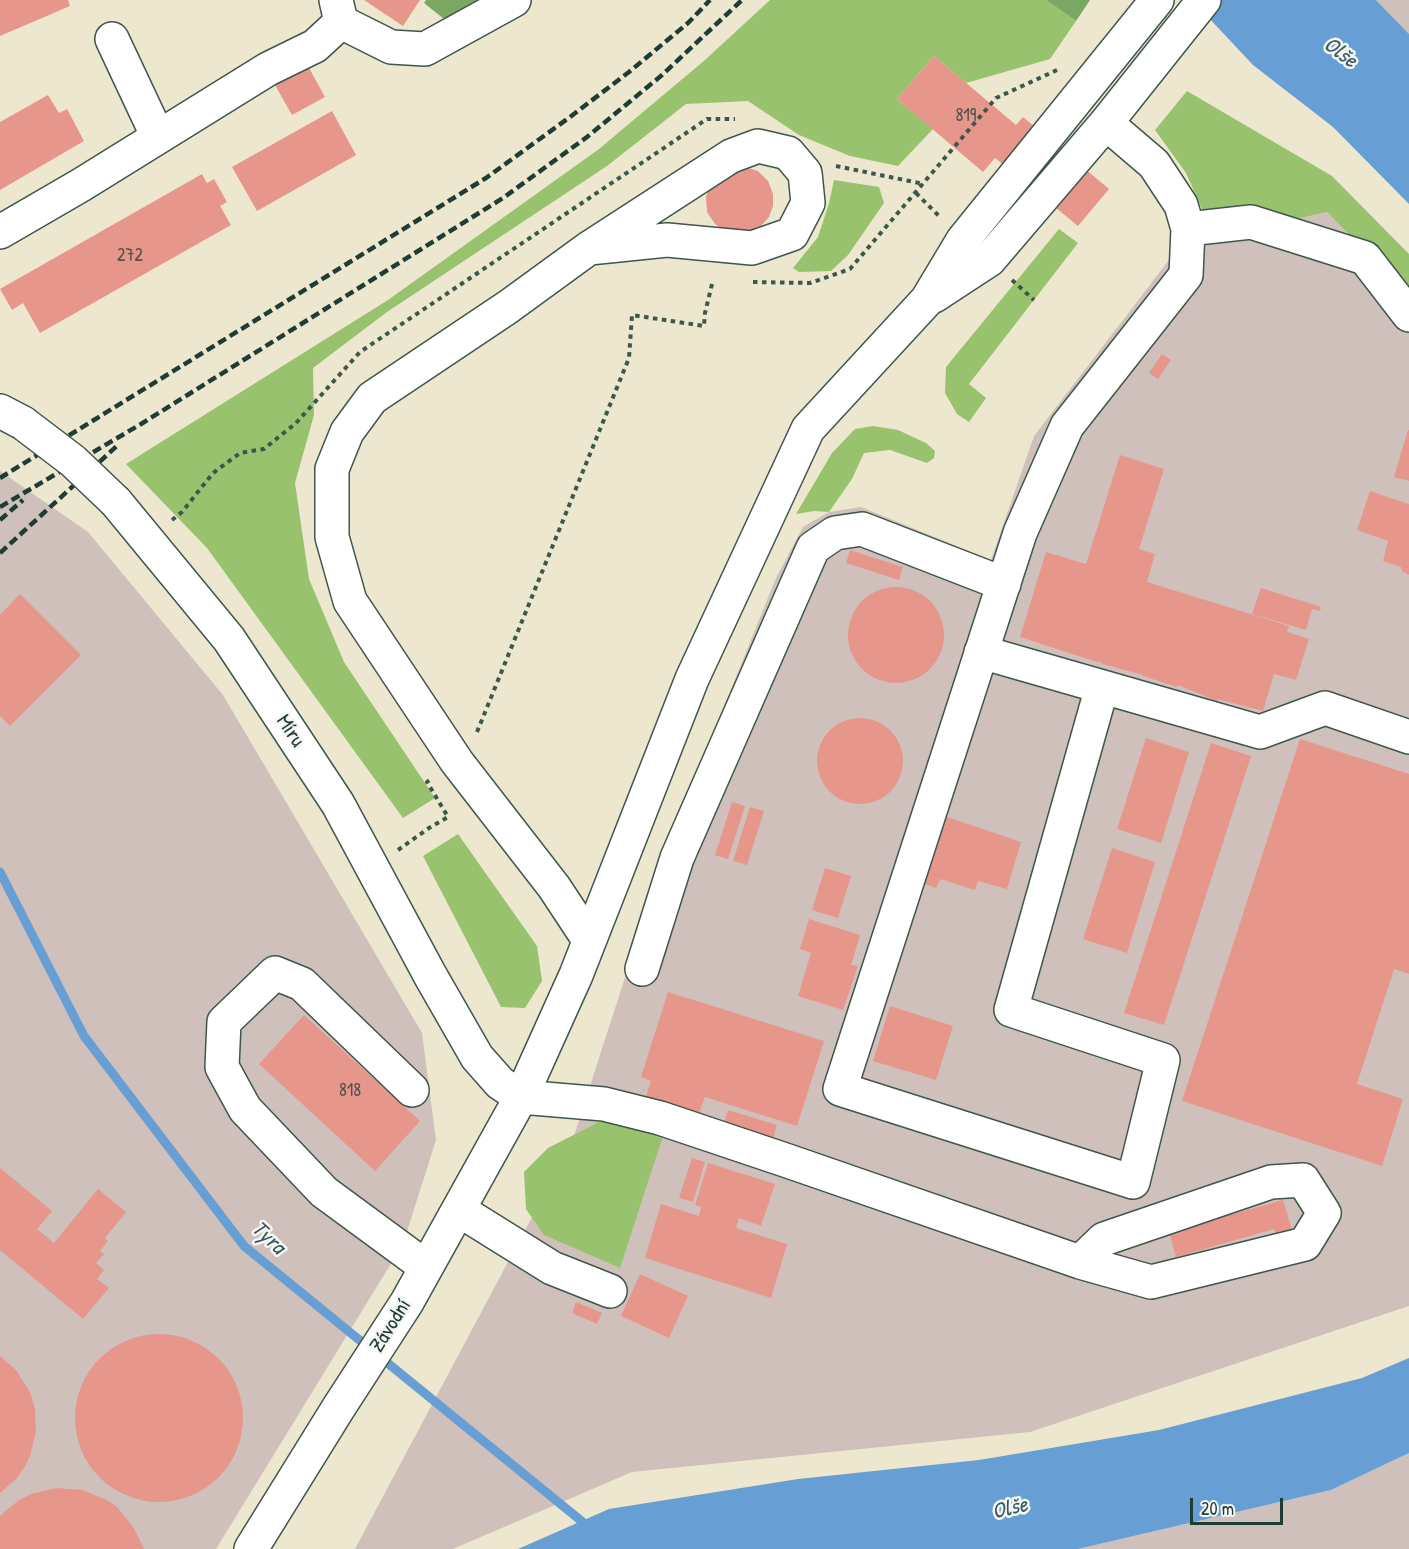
<!DOCTYPE html>
<meta charset="utf-8">
<style>
body{margin:0}
#map{position:relative;width:1409px;height:1549px;overflow:hidden;background:#ede7cf;font-family:"Patrick Hand",sans-serif}
canvas{display:block}
.scale{position:absolute;left:1190px;top:1498px;width:93px;height:27px;box-sizing:border-box;border:3px solid #1f3d34;border-top:0;padding-left:8px;font-size:18px;line-height:21px;white-space:nowrap;color:#1f3d34;-webkit-text-stroke:4px #f6f6f2;paint-order:stroke}
</style>
<div id="map">
<canvas width="1409" height="1549"></canvas>
<div class="scale">20 m</div>
</div>
<script>
const ctx = document.querySelector('canvas').getContext('2d');
ctx.lineJoin = 'round';
function fill(path, color) {
  ctx.fillStyle = color;
  ctx.fill(path, 'evenodd');
}
function toPath(rows) {
  const path = new Path2D();
  for (const r of rows) {
    if (r.length === 3) {
      path.moveTo(r[0] + r[2], r[1]);
      path.arc(r[0], r[1], r[2], 0, 2 * Math.PI);
      continue;
    }
    path.moveTo(r[0], r[1]);
    for (let i = 2; i < r.length; i += 2) path.lineTo(r[i], r[i + 1]);
  }
  return path;
}
function stroke(path, color, width, dash) {
  ctx.strokeStyle = color;
  ctx.lineWidth = width;
  ctx.lineCap = dash ? 'butt' : 'round';
  ctx.setLineDash(dash || []);
  ctx.stroke(path);
}
function write(font, color, halo, rows, align = 'center') {
  ctx.font = font + ' "Patrick Hand",sans-serif';
  ctx.lineWidth = 5;
  ctx.setLineDash([]);
  ctx.textBaseline = 'middle';
  ctx.strokeStyle = halo;
  ctx.fillStyle = color;
  for (const [text, x, y, turn = 0] of rows) {
    ctx.save();
    ctx.translate(x, y);
    ctx.rotate((+turn || 0) * Math.PI / 180);
    ctx.textAlign = isNaN(turn) ? turn : align;
    if (halo) ctx.strokeText(text, 0, 0);
    ctx.fillText(text, 0, 0);
    ctx.restore();
  }
}
fill(toPath([
 [1376,0,1409,0,1409,34],
 [1327,212,1409,297,1409,1306,1030,1432,632,1472,453,1549,355,1549,572,1142,666,850,776,578,803,527,829,512,861,507,991,560,1034,436,1179,247],
 [0,471,88,532,223,695,422,1033,436,1140,403,1244,216,1549,0,1549],
 [1409,1453,1409,1549,1078,1549,1331,1490]
]), '#cfc0bb');
fill(toPath([
 [770,0,1046,0,1076,21,1050,59,966,83,934,56,897,99,933,129,898,166,850,156,799,135,748,101,686,104,607,166,387,312,313,368,314,415,295,483,309,579,344,662,435,798,403,818,207,548,126,464,388,300,599,149,705,60],
 [1187,91,1332,176,1409,254,1409,297,1327,212,1215,238,1186,173,1155,130],
 [834,180,879,187,884,203,848,255,831,271,799,272,793,268,818,237,829,203],
 [1059,229,1078,243,969,384,986,398,969,422,957,414,945,393,946,367],
 [873,426,898,430,926,443,935,451,934,458,927,463,890,450,864,453,852,479,829,512,814,511,796,514,832,453,855,429],
 [458,834,537,946,542,981,525,1008,501,1007,423,856],
 [605,1119,663,1136,620,1268,544,1235,526,1209,524,1172,548,1148]
]), '#99c26f');
fill(toPath([
 [426,0,477,0,444,19,424,3],
 [1046,0,1090,0,1076,21]
]), '#7aa862');
fill(toPath([
 [1192,0,1376,0,1409,34,1409,204,1333,127,1253,65],
 [1409,1358,1409,1453,1331,1490,1078,1549,518,1549,609,1509,798,1479,979,1460,1159,1430,1362,1378]
]), '#679fd5');
stroke(toPath([
 [0,872,84,1036,244,1246,590,1528]
]), '#679fd5', 9);
fill(toPath([
 [0,0,68,0,70,6,0,36],
 [364,0,420,0,403,26],
 [934,56,1016,125,1023,117,1109,189,1078,226,995,158,983,172,897,99],
 [308,66,325,97,292,115,275,85],
 [48,95,59,113,67,109,84,141,0,190,0,122],
 [332,111,356,155,257,211,232,167],
 [745,167,758,171,768,181,773,194,773,206,769,217,761,226,751,232,727,232,715,224,707,212,706,197,710,184],
 [202,174,207,183,214,179,227,202,220,206,231,225,40,333,23,303,12,310,0,289],
 [1162,354,1171,360,1158,379,1149,373],
 [1408,430,1409,430,1409,481,1394,477],
 [1120,455,1164,469,1139,549,1155,554,1147,582,1289,626,1287,632,1309,639,1296,680,1274,674,1263,711,1217,699,1217,701,1178,685,1177,687,1143,676,1143,675,1103,664,1098,661,1097,662,1020,637,1046,552,1086,564],
 [1370,491,1409,504,1409,575,1402,571,1401,567,1383,561,1388,541,1357,530],
 [850,550,903,567,899,580,846,563],
 [896,635,48],
 [1261,588,1321,607,1320,611,1312,609,1306,630,1252,614],
 [20,594,81,655,10,726,0,716,0,615],
 [860,761,43],
 [1146,738,1189,752,1161,843,1117,829],
 [1300,739,1409,774,1409,974,1394,969,1357,1084,1403,1099,1382,1166,1182,1101],
 [1211,743,1251,756,1164,1025,1124,1013],
 [732,802,745,806,728,859,715,855],
 [750,807,764,811,747,865,733,861],
 [944,816,1021,842,1007,889,978,881,975,890,940,879,936,888,923,883],
 [1112,848,1155,862,1127,953,1083,939],
 [825,868,851,876,838,918,812,910],
 [809,919,860,935,851,965,858,966,843,1010,798,996,811,953,800,949],
 [668,992,824,1041,797,1126,705,1097,699,1114,646,1097,651,1081,641,1077],
 [890,1006,953,1026,936,1080,873,1061],
 [304,1015,420,1121,375,1171,259,1064],
 [728,1110,777,1125,773,1139,724,1123],
 [692,1158,705,1162,693,1202,679,1198],
 [708,1163,775,1184,761,1226,739,1218,736,1228,787,1244,771,1298,645,1258,661,1204,699,1216,701,1207,695,1205],
 [0,1168,52,1211,37,1229,54,1243,98,1189,126,1212,105,1238,108,1241,100,1251,104,1254,96,1263,104,1270,97,1279,109,1288,83,1319,0,1250],
 [1283,1200,1292,1230,1276,1234,1274,1229,1176,1257,1169,1232],
 [640,1274,688,1296,669,1338,621,1316],
 [576,1302,602,1313,597,1324,572,1313],
 [159,1418,84],
 [0,1356,16,1370,30,1392,35,1409,36,1431,30,1456,24,1468,16,1479,0,1493],
 [56,1488,83,1490,107,1500,117,1507,134,1528,144,1549,0,1549,0,1516,19,1500,31,1494]
]), '#e7968c');
const minor = toPath([
 [341,22,391,47,425,49,514,0],
 [112,39,158,137],
 [1188,229,1251,222,1365,258,1409,315],
 [0,232,81,185,268,69,315,46,341,22,336,0],
 [934,296,989,260,1106,123,1204,0],
 [0,411,23,423],
 [116,502,229,639,338,804,430,975,477,1057,500,1083,521,1097,604,1104,660,1118,788,1161,1080,1262,1151,1282,1305,1244,1324,1213,1303,1180,1271,1182,1104,1239,1080,1262],
 [981,652,1260,732,1325,708,1409,737],
 [1102,687,1011,1010,1163,1060,1133,1182,840,1089,1020,533,1067,426,1186,275,1188,229,1181,205,1154,164,1106,123],
 [589,940,554,887,457,762,350,601,332,537,332,469,347,432,372,398,508,307,589,248,731,156,758,146,788,153,805,173,808,203,792,234,752,248,667,240,589,248],
 [642,969,677,858,813,548,835,533,862,529,1004,584],
 [412,1090,302,984,275,973,224,1022,222,1067,245,1109,324,1192,426,1267],
 [459,1210,552,1268,610,1291],
 [251,1549,339,1407,407,1302,521,1097,576,975,692,679,808,429,927,300,963,240,1157,0]
]);
stroke(minor, '#3e564b', 36);
stroke(toPath([
 [836,166,924,184],
 [916,193,941,218],
 [1012,280,1034,300],
 [753,282,810,283,850,269,996,98,1057,70],
 [172,520,182,512,213,473,240,453,264,449,296,423,360,352,707,119,735,119],
 [477,732,629,358,632,315,704,326,705,313,713,280],
 [398,850,429,828,448,817,427,782,431,779]
]), '#3e564b', 4, [4.5, 4.5]);
stroke(minor, '#fff', 33);
stroke(toPath([
 [0,478,486,178,570,117,629,72,688,23,710,0],
 [0,507,141,424,503,198,587,137,662,75,742,0],
 [0,520,23,500],
 [0,553,119,444]
]), '#1f3d34', 4.5, [9, 4.5]);
const minorBridge = toPath([
 [23,423,73,461,116,502]
]);
stroke(minorBridge, '#3e564b', 36, []);
stroke(minorBridge, '#fff', 33);
write('18px', '#51534a', null, [
 ["819",966,116],
 ["272",130,256],
 ["818",350,1091]
]);
write('21px', '#1f3d34', '#f6f6f2', [
 ["Míru",290,731,56],
 ["Závodní",391,1326,-58]
]);
write('italic 22px', '#355a64', '#f6f6f2', [
 ["Olše",1340,53,37],
 ["Tyra",268,1238,43],
 ["Olše",1010,1509,-13]
]);
</script>
